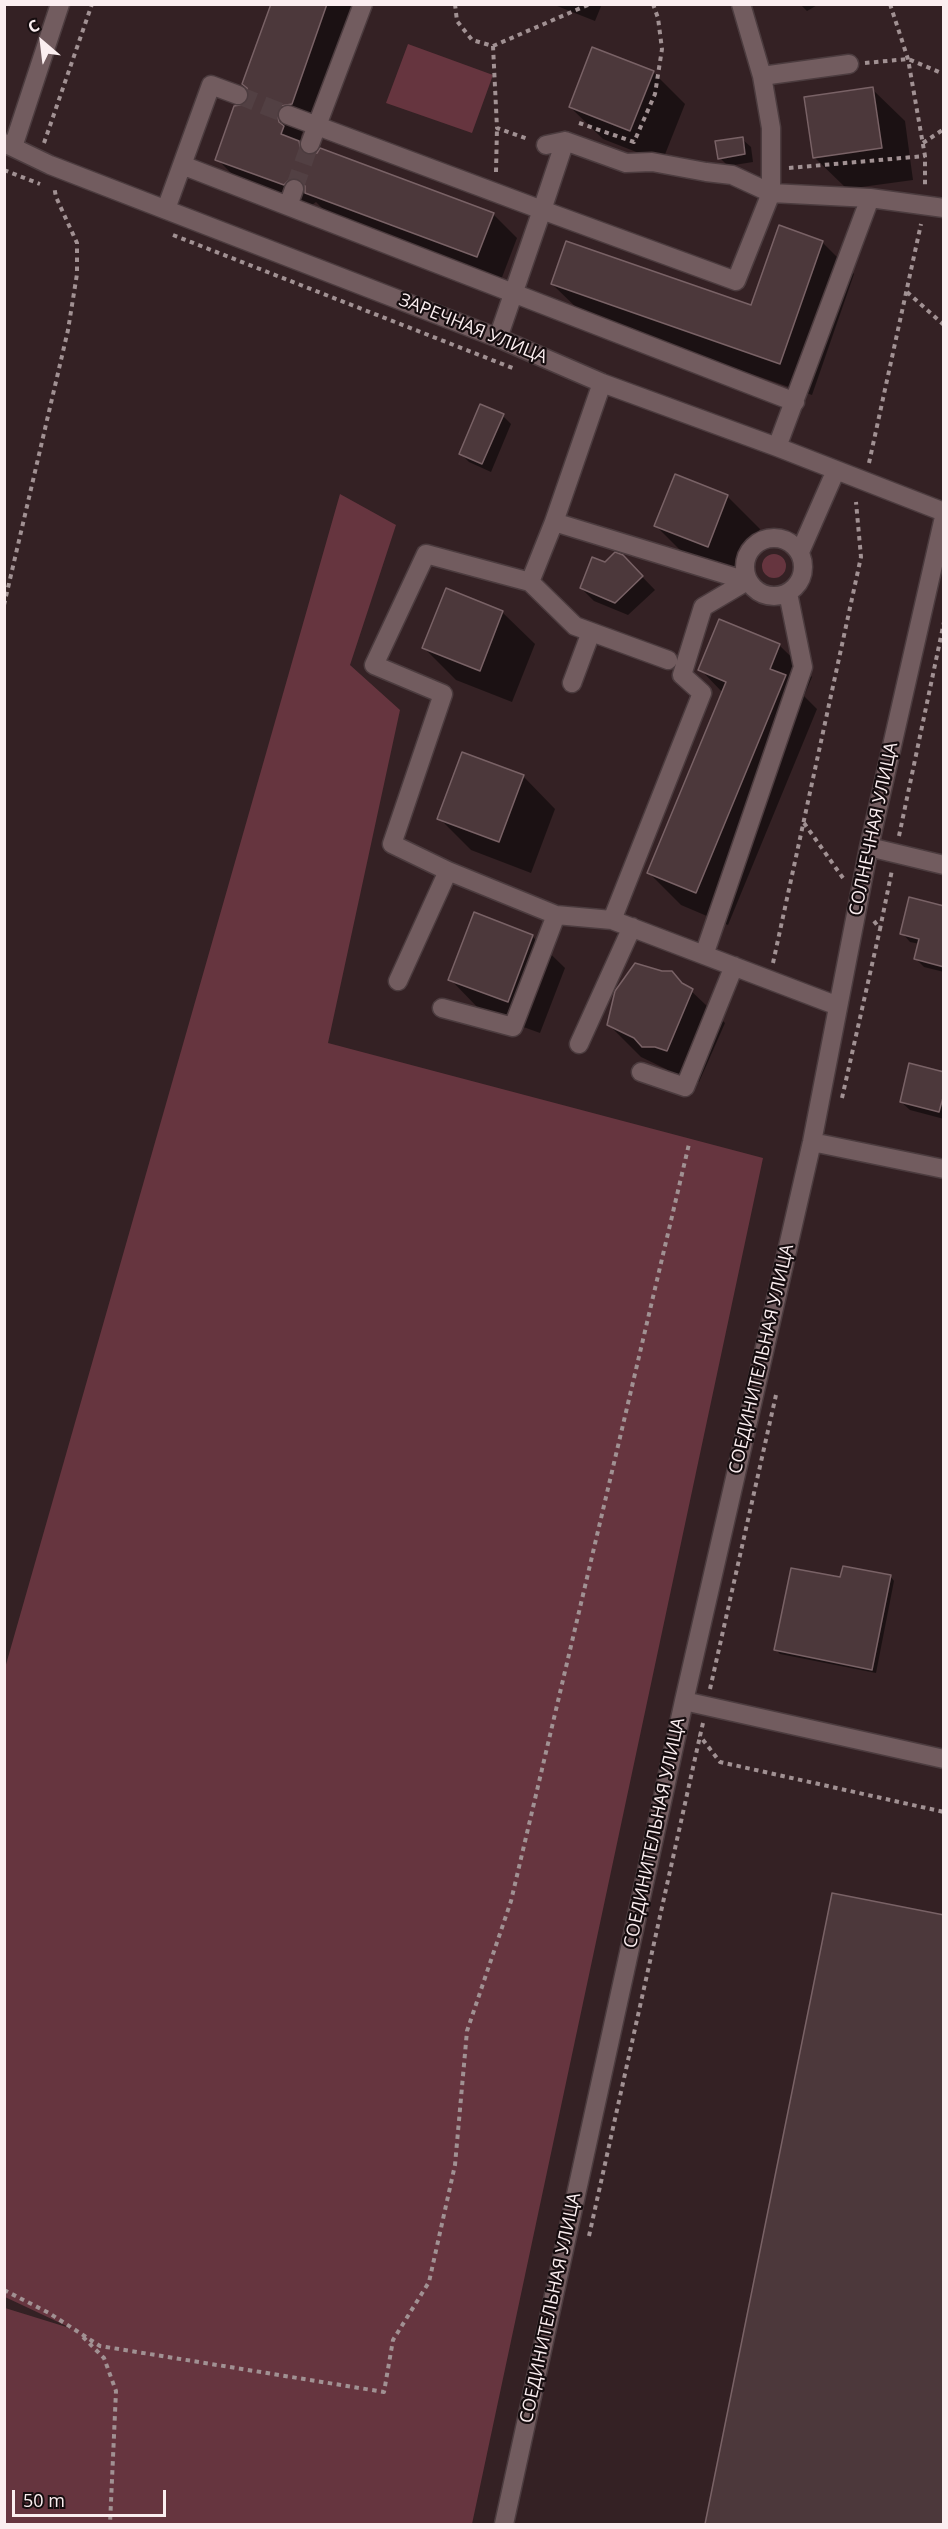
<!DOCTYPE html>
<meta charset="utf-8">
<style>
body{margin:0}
#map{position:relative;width:948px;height:2529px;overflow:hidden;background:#342124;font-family:"Open Sans",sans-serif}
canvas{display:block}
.frame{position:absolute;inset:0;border:6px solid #fbeef0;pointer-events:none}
.north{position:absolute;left:12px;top:12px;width:60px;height:60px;-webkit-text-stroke:4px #160d0f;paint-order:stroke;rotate:332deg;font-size:16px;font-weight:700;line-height:24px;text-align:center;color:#fbeef0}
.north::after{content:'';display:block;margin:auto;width:21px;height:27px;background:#fbeef0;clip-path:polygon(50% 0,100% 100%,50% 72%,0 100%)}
.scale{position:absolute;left:12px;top:2490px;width:154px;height:27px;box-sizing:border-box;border:3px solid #fbeef0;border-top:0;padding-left:8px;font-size:18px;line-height:21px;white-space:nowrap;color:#fbeef0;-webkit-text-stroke:4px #160d0f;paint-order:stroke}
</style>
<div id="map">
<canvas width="948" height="2529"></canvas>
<div class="frame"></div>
<div class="north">С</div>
<div class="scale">50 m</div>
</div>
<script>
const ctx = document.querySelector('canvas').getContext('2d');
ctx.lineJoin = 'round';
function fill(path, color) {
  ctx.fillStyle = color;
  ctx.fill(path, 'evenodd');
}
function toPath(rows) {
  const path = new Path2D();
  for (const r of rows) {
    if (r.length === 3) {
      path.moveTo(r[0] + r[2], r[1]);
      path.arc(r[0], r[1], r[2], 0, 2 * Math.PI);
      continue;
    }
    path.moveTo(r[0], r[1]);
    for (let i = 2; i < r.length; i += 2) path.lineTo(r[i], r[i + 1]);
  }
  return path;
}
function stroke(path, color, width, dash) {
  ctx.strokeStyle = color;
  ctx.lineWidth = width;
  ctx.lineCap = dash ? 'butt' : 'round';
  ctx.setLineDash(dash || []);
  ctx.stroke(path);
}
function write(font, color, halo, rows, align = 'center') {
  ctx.font = font + ' "Open Sans",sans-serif';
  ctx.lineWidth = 4.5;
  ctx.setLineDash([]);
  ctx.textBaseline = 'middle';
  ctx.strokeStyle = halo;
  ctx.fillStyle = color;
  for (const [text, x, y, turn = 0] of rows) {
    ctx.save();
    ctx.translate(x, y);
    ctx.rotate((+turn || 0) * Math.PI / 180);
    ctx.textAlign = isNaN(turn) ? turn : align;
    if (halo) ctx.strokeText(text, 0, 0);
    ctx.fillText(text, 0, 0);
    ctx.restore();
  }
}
fill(toPath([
 [408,44,493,75,472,133,386,103],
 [340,494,396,525,350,665,400,710,328,1043,763,1158,472,2524,5,2524,5,2308,73,2329,5,2297,5,1668],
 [774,566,12]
]), '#66353f');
fill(toPath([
 [272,4,360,4,301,136,302,146,312,155,493,214,517,238,501,280,330,216,316,202,308,208,241,183,217,159,250,99],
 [552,4,602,4,595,21],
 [800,4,819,4,807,11],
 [653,72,685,104,662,162,603,139,570,107],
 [872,89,905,121,913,180,847,189,814,157],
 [742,139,751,147,753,162,728,166,720,158],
 [822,242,854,274,812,395,585,316,552,284,752,307],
 [503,416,511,424,491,472,469,462,461,454],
 [675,476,728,497,760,529,740,578,688,558,656,526],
 [622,556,655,590,628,615,594,601,581,588,605,563],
 [502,612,535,644,512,702,456,680,424,648],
 [779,645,812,677,804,696,817,709,728,925,681,905,649,873,723,693,700,669],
 [523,776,555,809,531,873,471,850,439,818],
 [944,907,944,972,924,967,916,959,920,944,910,942,902,933],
 [532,936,565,968,540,1033,482,1012,450,979],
 [671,972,725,1023,699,1082,676,1078,666,1069,641,1057,609,1025,662,973],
 [944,1073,944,1119,910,1110,901,1102],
 [891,1577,894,1581,876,1673,780,1654,776,1650,841,1579],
 [833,1895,944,1917,944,2524,706,2524]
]), '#0007');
const building = toPath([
 [271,4,327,4,292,104,281,106,277,112,279,122,284,126,281,134,299,141,301,151,307,155,317,153,320,148,494,213,477,257,305,193,305,186,298,179,291,178,284,185,215,160,234,106,245,104,249,98,247,88,242,84,271,4],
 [592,47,654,71,630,131,569,107,592,47],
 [873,87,882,148,813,158,804,97,873,87],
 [743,137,745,154,718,159,715,141,743,137],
 [779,225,823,241,780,364,551,284,566,241,751,305,779,225],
 [480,404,504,414,482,464,459,454,480,404],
 [675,474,728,495,708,547,654,526,675,474],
 [615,552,623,555,643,576,615,603,580,588,592,557,605,562,615,552],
 [446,588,503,611,480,671,422,648,446,588],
 [719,619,780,644,770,669,786,675,696,893,647,873,726,682,698,670,719,619],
 [462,752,524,775,499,842,437,819,462,752],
 [909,897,944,906,944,967,914,959,919,939,900,934,909,897],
 [474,912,533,935,508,1002,448,980,474,912],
 [635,963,662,971,672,971,682,983,693,989,667,1051,655,1047,642,1047,634,1038,607,1025,615,991,635,963],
 [909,1063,944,1072,944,1094,939,1112,900,1102,909,1063],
 [843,1566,891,1575,872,1670,774,1650,791,1568,840,1577,843,1566],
 [832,1893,944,1915,944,2524,705,2524,832,1893]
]);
fill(building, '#4c383b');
stroke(building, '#796266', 1.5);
stroke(toPath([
 [238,95,288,115],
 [294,189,310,144]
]), '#524043', 18, [18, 9]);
const minor = toPath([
 [762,76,849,64],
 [288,115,542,210,565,141,546,145],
 [565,141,626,163,652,162,706,172,732,175,771,193,870,198,944,208],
 [4,143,50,165,498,338,602,383,777,447,944,512],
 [310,144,363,4],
 [13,147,60,4],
 [182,165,288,206,294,189],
 [288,206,795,402],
 [166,209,211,85,238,95],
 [498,338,542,210,736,281,771,193,771,128,762,76,741,4],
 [602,383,554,522,747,581],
 [777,447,870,198],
 [774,567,29],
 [800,552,836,470],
 [530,582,575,626,668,660],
 [572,683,591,632],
 [869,847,944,865],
 [448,871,392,844,443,694,374,665,426,554,530,582,554,522],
 [612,920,702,693,682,675,703,607,747,581],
 [704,955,803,667,788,593],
 [398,981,448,871,556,915,612,920,838,1006],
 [442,1008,513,1027,556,915],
 [579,1044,632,927],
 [641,1072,685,1087,734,966],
 [812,1142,944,1169],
 [684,1701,944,1759],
 [504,2524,684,1701,812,1142,869,847,944,517]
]);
stroke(minor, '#4c3c3f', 21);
stroke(toPath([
 [455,4,457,21,472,40,493,46,497,128,528,139],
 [890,4,908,59,925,156,925,187],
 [493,46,590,4],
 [865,63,908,59,944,74],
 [579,123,634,142,655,94,662,49,658,18,653,4],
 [44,143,92,4],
 [923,143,944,129],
 [789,168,925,156],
 [4,170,40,184],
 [496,172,497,128],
 [173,235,515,369],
 [907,292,944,325],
 [869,463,921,224],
 [4,605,68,330,77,274,77,243,56,197,54,186],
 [804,823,843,878],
 [899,836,944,622],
 [874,921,880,929,892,870],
 [773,963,861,557,856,502],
 [842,1098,880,929],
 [710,1689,776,1395],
 [703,1723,700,1736,720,1762,944,1812],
 [589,2236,700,1736],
 [4,2290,49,2313,100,2346,384,2392,393,2340,429,2282,455,2165,467,2031,511,1901,689,1144],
 [83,2337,104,2358,116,2391,110,2524]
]), '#a19193', 4, [4.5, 4.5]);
stroke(minor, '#725c5f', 18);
write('18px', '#fbeef0', '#160d0f', [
 ["ЗАРЕЧНАЯ УЛИЦА",473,329,22],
 ["СОЛНЕЧНАЯ УЛИЦА",874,829,-78],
 ["СОЕДИНИТЕЛЬНАЯ УЛИЦА",762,1359,-77],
 ["СОЕДИНИТЕЛЬНАЯ УЛИЦА",655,1833,-78],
 ["СОЕДИНИТЕЛЬНАЯ УЛИЦА",551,2308,-78]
]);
</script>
